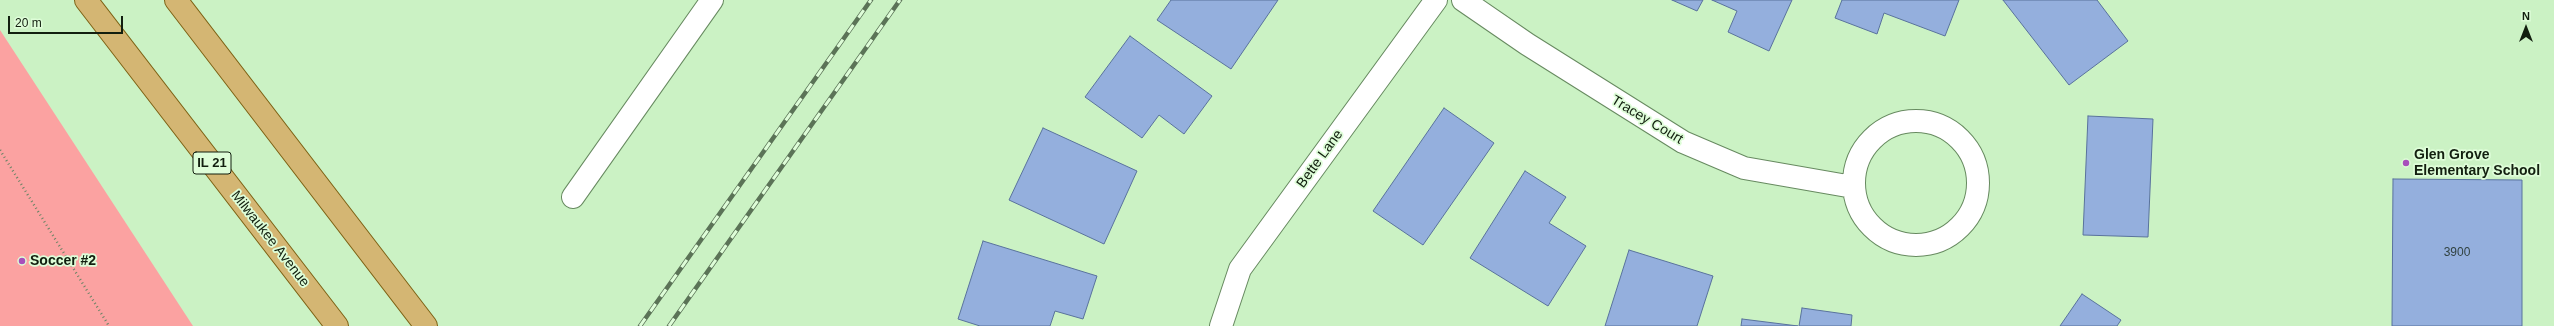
<!DOCTYPE html>
<style>
body{margin:0}
#map{position:relative;width:2554px;height:326px;overflow:hidden;background:#cbf2c4;font-family:Arial,sans-serif}
canvas{display:block}
.north{position:absolute;left:2506px;top:8px;width:40px;height:40px;-webkit-text-stroke:3px #defdd8;paint-order:stroke;rotate:0deg;font-size:11px;font-weight:700;line-height:16px;text-align:center;color:#121f0f}
.north::after{content:'';display:block;margin:auto;width:14px;height:18px;background:#121f0f;clip-path:polygon(50% 0,100% 100%,50% 72%,0 100%)}
.scale{position:absolute;left:8px;top:16px;width:115px;height:18px;box-sizing:border-box;border:2px solid #121f0f;border-top:0;padding-left:5px;font-size:12px;line-height:14px;white-space:nowrap;color:#121f0f;-webkit-text-stroke:3px #defdd8;paint-order:stroke}
</style>
<div id="map">
<canvas width="2554" height="326"></canvas>
<div class="north">N</div>
<div class="scale">20 m</div>
</div>
<script>
const ctx = document.querySelector('canvas').getContext('2d');
ctx.lineJoin = 'round';
function fill(path, color) {
  ctx.fillStyle = color;
  ctx.fill(path, 'evenodd');
}
function toPath(rows) {
  const path = new Path2D();
  for (const r of rows) {
    if (r.length === 3) {
      path.moveTo(r[0] + r[2], r[1]);
      path.arc(r[0], r[1], r[2], 0, 2 * Math.PI);
      continue;
    }
    path.moveTo(r[0], r[1]);
    for (let i = 2; i < r.length; i += 2) path.lineTo(r[i], r[i + 1]);
  }
  return path;
}
function stroke(path, color, width, dash) {
  ctx.strokeStyle = color;
  ctx.lineWidth = width;
  ctx.lineCap = dash ? 'butt' : 'round';
  ctx.setLineDash(dash || []);
  ctx.stroke(path);
}
function write(font, color, halo, rows, align = 'center') {
  ctx.font = font + ' Arial,sans-serif';
  ctx.lineWidth = 3.5;
  ctx.setLineDash([]);
  ctx.textBaseline = 'middle';
  ctx.strokeStyle = halo;
  ctx.fillStyle = color;
  for (const [text, x, y, turn = 0] of rows) {
    ctx.save();
    ctx.translate(x, y);
    ctx.rotate((+turn || 0) * Math.PI / 180);
    ctx.textAlign = isNaN(turn) ? turn : align;
    if (halo) ctx.strokeText(text, 0, 0);
    ctx.fillText(text, 0, 0);
    ctx.restore();
  }
}
fill(toPath([
 [0,30,193,326,0,326]
]), '#fba2a1');
const building = toPath([
 [1171,0,1278,0,1231,69,1157,20,1171,0],
 [1672,0,1703,0,1697,11,1672,0],
 [1712,0,1792,0,1769,51,1728,32,1737,11,1712,0],
 [1842,0,1959,0,1945,36,1884,13,1877,34,1835,18,1842,0],
 [2003,0,2097,0,2128,41,2069,85,2003,0],
 [1130,36,1212,96,1184,134,1159,115,1142,138,1085,97,1130,36],
 [1444,108,1494,143,1423,245,1373,211,1444,108],
 [2088,116,2153,119,2148,237,2083,235,2088,116],
 [1043,128,1137,171,1104,244,1009,200,1043,128],
 [1525,171,1566,197,1549,223,1586,246,1548,306,1470,258,1525,171],
 [2393,179,2522,180,2522,326,2392,326,2393,179],
 [983,241,1097,276,1083,319,1055,311,1050,326,980,326,958,319,983,241],
 [1629,250,1713,276,1697,326,1605,326,1629,250],
 [2082,294,2121,320,2117,326,2060,326,2082,294],
 [1802,308,1852,315,1851,326,1799,326,1802,308],
 [1742,319,1798,326,1741,326,1742,319]
]);
fill(building, '#94afdd');
stroke(building, '#59729c', 1);
const minor = toPath([
 [1463,0,1527,44,1683,142,1744,168,1853,187],
 [1916,183,62],
 [573,197,712,0],
 [1221,326,1240,269,1436,0]
]);
const primary = toPath([
 [86,0,337,326],
 [176,0,426,326]
]);
stroke(minor, '#678a60', 24);
stroke(primary, '#7e6214', 24);
stroke(toPath([
 [0,150,109,326]
]), '#6b8466', 2.5, [1, 3]);
stroke(minor, '#fff', 22);
stroke(primary, '#d4b673', 22);
const rail = toPath([
 [640,326,871,0],
 [669,326,900,0]
]);
stroke(rail, '#5b7357', 4.5);
stroke(rail, '#defdd8', 3, [9]);
for (const [x, y, r, color] of [
 [2406,163,4,"#a84fbb"],
 [22,261,4,"#a84fbb"]
]) {
  const dot = new Path2D();
  dot.arc(x, y, r, 0, 2 * Math.PI);
  ctx.fillStyle = color;
  ctx.fill(dot);
  stroke(dot, '#defdd8', 1.5);
}
write('12px', '#324342', null, [
 ["3900",2457,253]
]);
for (const [x, y, w] of [
 [212,163,38]
]) {
  const box = new Path2D();
  box.roundRect(x - w / 2, y - 11, w, 22, 3);
  ctx.fillStyle = '#defdd8';
  ctx.fill(box);
  stroke(box, '#121f0f', 1);
}
write('bold 13px', '#121f0f', null, [
 ["IL 21",212,163]
]);
write('14px', '#121f0f', '#defdd8', [
 ["Tracey Court",1647,120,31],
 ["Bette Lane",1320,159,-54],
 ["Milwaukee Avenue",270,239,52]
]);
write('bold 14px', '#121f0f', '#defdd8', [
 ["Glen Grove",2414,155],
 ["Elementary School",2414,171],
 ["Soccer #2",30,261]
], 'left');
</script>
